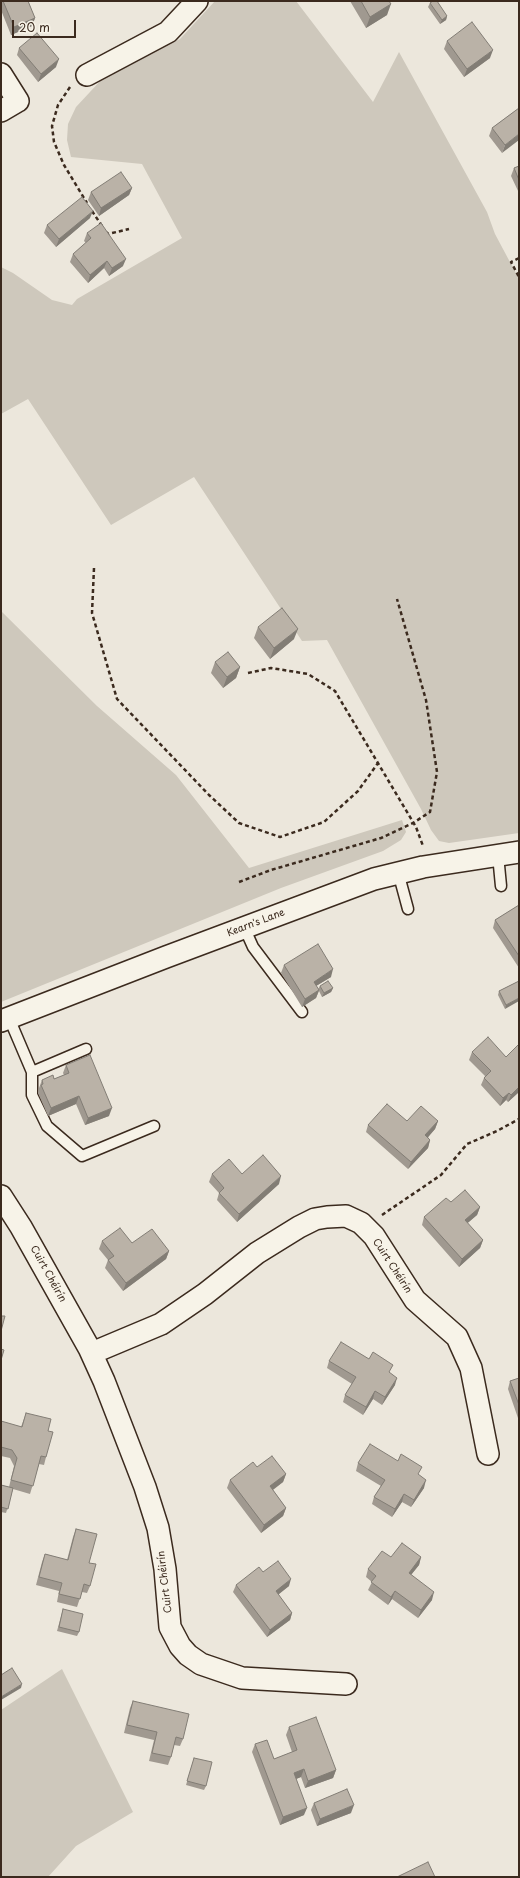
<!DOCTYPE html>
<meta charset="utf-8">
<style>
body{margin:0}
#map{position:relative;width:520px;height:1878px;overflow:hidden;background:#ece7dc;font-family:"Playpen Sans",sans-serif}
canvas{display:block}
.frame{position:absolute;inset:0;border:2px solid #3b2a1e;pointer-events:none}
.scale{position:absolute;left:12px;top:20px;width:64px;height:18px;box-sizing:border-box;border:2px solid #3b2a1e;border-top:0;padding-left:5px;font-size:12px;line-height:14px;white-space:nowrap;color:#3b2a1e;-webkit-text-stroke:3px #f7f3e8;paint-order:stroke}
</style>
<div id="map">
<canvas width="520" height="1878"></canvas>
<div class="frame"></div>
<div class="scale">20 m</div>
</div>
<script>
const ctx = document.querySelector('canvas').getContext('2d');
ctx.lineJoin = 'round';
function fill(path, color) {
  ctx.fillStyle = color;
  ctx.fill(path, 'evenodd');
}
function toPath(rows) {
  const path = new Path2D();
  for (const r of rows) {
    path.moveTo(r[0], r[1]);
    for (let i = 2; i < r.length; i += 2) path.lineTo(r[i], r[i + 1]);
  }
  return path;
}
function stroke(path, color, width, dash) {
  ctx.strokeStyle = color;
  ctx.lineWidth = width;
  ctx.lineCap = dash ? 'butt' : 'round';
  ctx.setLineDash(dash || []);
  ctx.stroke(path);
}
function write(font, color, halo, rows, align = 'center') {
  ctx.font = font + ' "Playpen Sans",sans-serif';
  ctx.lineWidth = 4;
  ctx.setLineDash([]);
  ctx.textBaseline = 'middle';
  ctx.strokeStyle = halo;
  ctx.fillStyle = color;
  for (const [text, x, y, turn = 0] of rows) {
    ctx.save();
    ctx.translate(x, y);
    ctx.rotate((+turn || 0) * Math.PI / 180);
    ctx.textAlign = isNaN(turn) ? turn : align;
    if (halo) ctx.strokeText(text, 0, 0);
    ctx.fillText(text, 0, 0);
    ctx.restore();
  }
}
fill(toPath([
 [215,1,296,1,373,102,399,52,487,212,495,234,519,279,519,833,449,843,439,841,431,830,421,809,327,640,302,641,194,477,111,525,28,399,1,414,1,267,13,273,52,300,72,305,77,299,182,238,142,164,71,157,67,140,68,124,76,107,103,78,129,63,180,39],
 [1,611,97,706,176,775,249,868,402,820,406,832,401,840,383,851,281,888,1,1002],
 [62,1669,133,1812,76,1846,48,1877,1,1877,1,1710]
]), '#cec8bc');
const lane = toPath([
 [498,855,501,886],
 [398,872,408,909],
 [244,927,253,947,302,1012],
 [9,1018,32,1072,32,1095,47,1126,82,1156,154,1126],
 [32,1072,86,1049]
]);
const street = toPath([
 [1,74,18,101,1,111],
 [87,75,168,32,197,1],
 [1,1021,166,957,374,879,423,867,519,852],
 [1,1196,21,1227,89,1348,104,1381,145,1487,158,1528,165,1569,170,1627,180,1646,188,1655,201,1664,242,1678,346,1684],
 [92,1353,161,1324,205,1294,257,1253,299,1227,315,1219,327,1217,346,1216,361,1223,374,1236,415,1300,457,1337,471,1368,488,1454]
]);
stroke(lane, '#3b2a1e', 13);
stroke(street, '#3b2a1e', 24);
stroke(toPath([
 [70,87,58,105,52,126,54,142,64,165,87,203],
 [92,211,102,226],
 [106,232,108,234,129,229],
 [519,258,511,262,519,277],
 [94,568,92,613,117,699,209,795,239,823,280,837,324,822,358,791,378,763],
 [248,673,271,668,308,674,335,691,416,827,423,846],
 [239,882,271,870,381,838,413,823,430,812,437,772,426,700,397,599],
 [382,1215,441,1175,467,1144,497,1131,519,1119]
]), '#3b2a1e', 2.5, [4, 3]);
stroke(lane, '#f7f3e8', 10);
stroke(street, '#f7f3e8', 21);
fill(toPath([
 [1,1,28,1,35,18,32,26,11,35,1,10],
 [350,1,389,1,387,15,366,28],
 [430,3,447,16,446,20,440,24,428,7],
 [447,41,490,58,464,77,444,49],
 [19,48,56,67,38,82,17,55],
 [519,108,502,153,489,136,492,128],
 [519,166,519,193,511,176,514,168],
 [132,188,129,195,99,216,88,200,91,192],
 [90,218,56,247,44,233,47,225],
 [87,233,123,266,109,276,104,268,88,283,70,262,73,254,86,243,84,241],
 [258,627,294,639,270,659,254,638],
 [215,662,240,667,236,678,223,688,211,673],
 [519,905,519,968,493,928,495,920],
 [284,965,331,977,316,986,318,989,320,986,333,988,331,992,322,997,319,991,316,998,302,1007,281,973],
 [519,981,505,1009,498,995,499,991],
 [519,1044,519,1092,508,1102,506,1100,500,1106,481,1085,484,1078,485,1076,469,1060,472,1052,506,1057],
 [66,1065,109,1116,85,1125,76,1104,48,1116,38,1093,39,1088,42,1080,54,1079,64,1075,63,1073],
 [407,1121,438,1121,435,1129,428,1137,430,1140,428,1148,408,1169,366,1132,368,1125],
 [212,1174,242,1174,279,1184,237,1222,217,1200,219,1193,209,1182],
 [451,1202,480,1207,477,1215,467,1223,483,1240,480,1248,459,1267,422,1225,424,1217],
 [102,1241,169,1251,166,1259,123,1291,105,1268,108,1260,99,1249],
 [329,1361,390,1373,395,1385,382,1405,373,1399,363,1415,343,1402,345,1395,352,1384,327,1368],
 [519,1378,519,1421,508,1389,510,1381],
 [26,1413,48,1431,46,1457,44,1465,39,1464,30,1494,13,1489,6,1513,1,1512,1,1485,9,1487,14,1466,10,1458,1,1456,1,1422,21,1427],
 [358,1463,419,1475,424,1488,411,1507,402,1502,392,1517,372,1504,374,1497,381,1486,356,1471],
 [257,1467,286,1474,283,1482,273,1490,286,1508,283,1516,261,1533,227,1488,230,1480],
 [76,1529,89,1563,90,1586,87,1593,82,1592,77,1607,57,1602,59,1591,36,1585,42,1562,45,1554,67,1560,73,1537],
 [391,1557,421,1557,419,1565,411,1575,432,1600,418,1618,392,1599,388,1605,368,1590,372,1582,366,1577,368,1569],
 [263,1572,289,1586,278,1594,292,1613,290,1620,267,1637,233,1592,236,1585],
 [63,1609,79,1632,77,1636,57,1631],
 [133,1701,183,1739,180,1746,174,1745,171,1757,168,1765,149,1761,154,1740,124,1733,130,1708],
 [289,1727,336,1770,333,1778,305,1788,301,1777,296,1779,304,1815,280,1825,252,1752,255,1744,274,1759,292,1752,286,1735],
 [194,1758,206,1786,204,1790,186,1785],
 [314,1803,351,1813,317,1826,311,1810]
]), '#a09990');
fill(toPath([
 [391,4,387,15,366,28,370,17],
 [447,16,446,20,440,24,442,20],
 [35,18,32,26,11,35,14,27],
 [493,50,490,58,464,77,467,69],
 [59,59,56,67,38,82,41,74],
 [519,134,519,140,502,153,505,145],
 [132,188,129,195,99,216,101,208],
 [93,211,90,218,56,247,59,239],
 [126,259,123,266,109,276,112,268],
 [107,261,104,268,88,283,90,275],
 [298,629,294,639,270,659,274,648],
 [240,667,236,678,223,688,227,677],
 [333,969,331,977,311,989,314,982],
 [333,988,331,992,322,997,324,993],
 [319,990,316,998,302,1007,305,999],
 [519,998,519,1001,505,1009,506,1005],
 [519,1087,519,1092,508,1102,511,1095],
 [509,1093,506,1100,500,1106,503,1098],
 [79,1096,76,1104,48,1116,51,1108],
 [112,1108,109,1116,85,1125,88,1118],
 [438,1121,435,1129,423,1143,425,1135],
 [430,1140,428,1148,408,1169,411,1162],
 [281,1176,279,1184,237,1222,239,1214],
 [480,1207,477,1215,462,1228,465,1220],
 [483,1240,480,1248,459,1267,462,1259],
 [169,1251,166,1259,123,1291,126,1283],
 [397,1378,395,1385,382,1405,385,1397],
 [375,1391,373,1399,363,1415,366,1407],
 [286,1474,283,1482,267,1494,270,1486],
 [426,1480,424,1488,411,1507,414,1500],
 [404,1494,402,1502,392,1517,395,1509],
 [286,1508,283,1516,261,1533,264,1525],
 [421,1557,419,1565,406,1581,409,1573],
 [291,1579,289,1586,273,1599,276,1591],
 [395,1591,392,1599,388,1605,391,1597],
 [434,1592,432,1600,418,1618,421,1610],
 [292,1613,290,1620,267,1637,270,1630],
 [22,1684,21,1688,1,1700,1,1697],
 [304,1769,301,1777,291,1781,294,1773],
 [336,1770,333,1778,305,1788,308,1781],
 [354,1805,351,1813,317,1826,320,1819],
 [307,1808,304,1815,280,1825,283,1817]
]), '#827d75');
const building = toPath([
 [3,1,28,1,35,18,14,27,3,1],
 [361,1,389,1,391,4,370,17,361,1],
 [433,1,437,1,447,16,442,20,430,3,433,1],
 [472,22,493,50,467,69,447,41,472,22],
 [37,33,59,59,41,74,19,48,37,33],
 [519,108,519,134,505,145,492,128,519,108],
 [519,166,519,180,514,168,519,166],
 [121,172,132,188,101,208,91,192,121,172],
 [82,197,93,211,59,239,47,225,82,197],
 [101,223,126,259,112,268,107,261,90,275,73,254,91,238,87,233,101,223],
 [282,608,298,629,274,648,258,627,282,608],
 [228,652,240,667,227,677,215,662,228,652],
 [519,905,519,956,495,920,519,905],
 [318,944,333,969,314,982,319,990,305,999,284,965,318,944],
 [328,981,333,988,324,993,320,986,328,981],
 [519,981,519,998,506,1005,499,991,519,981],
 [488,1037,506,1057,519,1044,519,1087,511,1095,509,1093,503,1098,484,1078,491,1071,472,1052,488,1037],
 [90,1055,112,1108,88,1118,79,1096,51,1108,41,1085,43,1084,42,1080,53,1075,54,1079,69,1073,66,1065,90,1055],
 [387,1104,407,1121,421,1106,438,1121,425,1135,430,1140,411,1162,368,1125,387,1104],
 [263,1155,281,1176,239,1214,219,1193,224,1188,212,1174,229,1159,242,1174,263,1155],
 [465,1190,480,1207,465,1220,483,1240,462,1259,424,1217,446,1198,451,1202,465,1190],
 [120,1228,132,1243,152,1229,169,1251,126,1283,108,1260,114,1256,102,1241,120,1228],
 [1,1316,5,1316,1,1331,1,1316],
 [341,1342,369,1359,373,1352,393,1365,389,1372,397,1378,385,1397,375,1391,366,1407,345,1395,356,1377,329,1361,341,1342],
 [1,1349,4,1350,1,1360,1,1349],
 [519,1378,519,1405,510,1381,519,1378],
 [26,1413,51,1419,48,1431,53,1432,46,1457,41,1456,33,1486,11,1480,17,1458,12,1450,1,1447,1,1421,22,1427,26,1413],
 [370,1444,398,1461,401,1454,422,1467,418,1474,426,1480,414,1500,404,1494,395,1509,374,1497,385,1480,358,1463,370,1444],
 [272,1456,286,1474,270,1486,286,1508,264,1525,230,1480,253,1462,257,1467,272,1456],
 [1,1485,13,1488,8,1509,1,1507,1,1485],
 [76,1529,97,1534,89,1563,96,1564,90,1586,84,1584,80,1599,59,1594,62,1583,39,1577,45,1554,68,1560,76,1529],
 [402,1543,421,1557,409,1573,434,1592,421,1610,395,1591,391,1597,371,1582,376,1576,368,1569,382,1551,391,1557,402,1543],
 [278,1561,291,1579,276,1591,292,1613,270,1630,236,1585,259,1567,263,1572,278,1561],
 [63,1609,83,1614,79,1632,59,1627,63,1609],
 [12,1668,22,1684,1,1697,1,1675,12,1668],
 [133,1701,189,1714,183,1739,176,1737,171,1757,152,1753,157,1732,127,1725,133,1701],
 [316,1717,336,1770,308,1781,304,1769,294,1773,307,1808,283,1817,255,1744,267,1740,274,1759,297,1750,289,1727,316,1717],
 [194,1758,212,1762,206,1786,187,1781,194,1758],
 [347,1789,354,1805,320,1819,314,1803,347,1789],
 [428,1862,435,1877,397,1877,428,1862]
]);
fill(building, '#bab2a7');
stroke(building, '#827d75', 1);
write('10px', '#3b2a1e', '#f7f3e8', [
 ["Kearn's Lane",256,923,-21],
 ["Cuirt Chéirín",392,1266,57],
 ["Cuirt Chéirín",48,1274,61],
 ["Cuirt Chéirín",165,1582,-97]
]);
</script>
